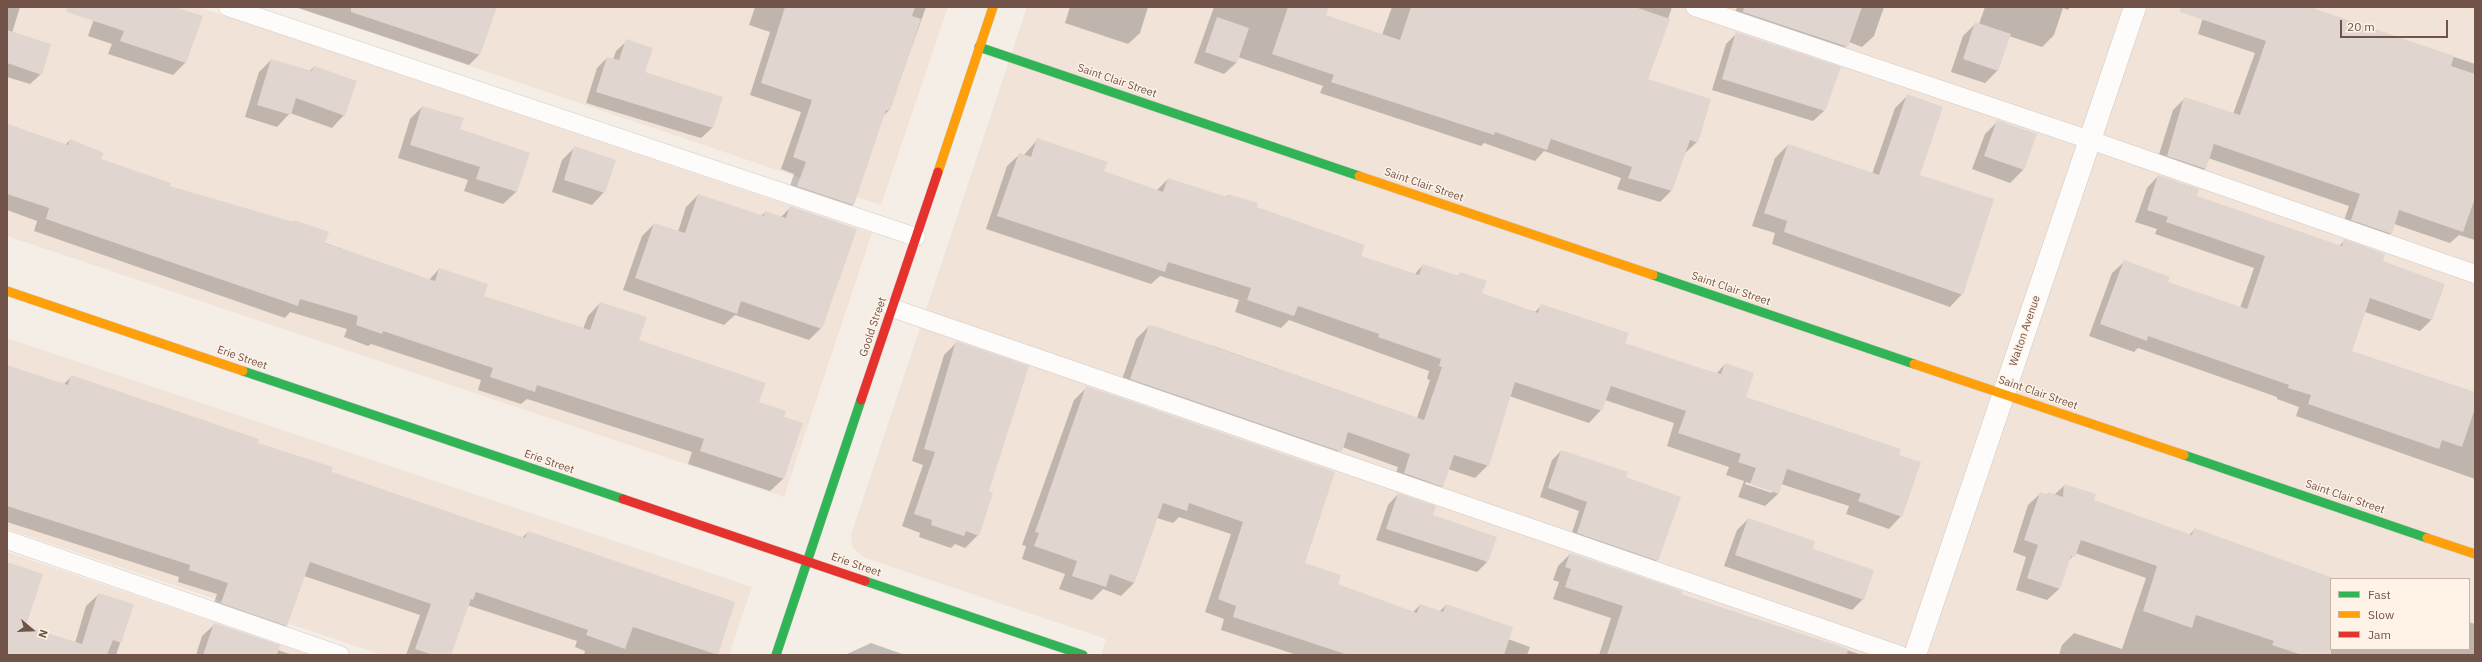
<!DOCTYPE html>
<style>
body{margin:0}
#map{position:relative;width:2482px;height:662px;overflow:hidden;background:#f5eee7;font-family:"IBM Plex Sans",sans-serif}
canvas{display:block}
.frame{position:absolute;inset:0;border:8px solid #725349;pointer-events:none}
.legend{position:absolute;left:2330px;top:578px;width:140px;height:72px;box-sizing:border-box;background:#fff3e7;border:1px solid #c7b3a8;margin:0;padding:5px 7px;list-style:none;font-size:12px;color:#725349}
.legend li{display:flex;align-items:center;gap:8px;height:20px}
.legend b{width:20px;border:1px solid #c7b3a8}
.north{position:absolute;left:12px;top:610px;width:40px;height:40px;-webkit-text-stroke:3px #fff3e7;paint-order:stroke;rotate:109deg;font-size:11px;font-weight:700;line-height:16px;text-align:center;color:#725349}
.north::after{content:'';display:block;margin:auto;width:14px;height:18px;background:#725349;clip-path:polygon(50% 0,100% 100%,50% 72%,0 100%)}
.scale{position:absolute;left:2340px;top:20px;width:108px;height:18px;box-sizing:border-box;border:2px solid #725349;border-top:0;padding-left:5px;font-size:12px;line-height:14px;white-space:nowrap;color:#725349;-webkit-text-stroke:3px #fff3e7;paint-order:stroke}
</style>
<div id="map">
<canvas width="2482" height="662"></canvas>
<div class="frame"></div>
<ul class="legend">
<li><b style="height:5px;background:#30b455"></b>Fast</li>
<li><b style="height:5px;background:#ff9f0a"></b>Slow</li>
<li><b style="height:5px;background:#e5322d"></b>Jam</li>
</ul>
<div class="north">N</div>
<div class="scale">20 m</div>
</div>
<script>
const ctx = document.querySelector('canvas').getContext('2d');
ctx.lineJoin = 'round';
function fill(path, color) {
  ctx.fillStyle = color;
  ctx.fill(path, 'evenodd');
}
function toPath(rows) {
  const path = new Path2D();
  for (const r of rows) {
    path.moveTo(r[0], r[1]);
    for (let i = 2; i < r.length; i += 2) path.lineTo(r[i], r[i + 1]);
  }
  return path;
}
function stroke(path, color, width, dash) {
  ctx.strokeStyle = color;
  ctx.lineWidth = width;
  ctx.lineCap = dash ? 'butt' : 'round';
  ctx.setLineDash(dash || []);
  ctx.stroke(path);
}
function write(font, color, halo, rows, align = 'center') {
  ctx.font = font + ' "IBM Plex Sans",sans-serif';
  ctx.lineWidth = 3;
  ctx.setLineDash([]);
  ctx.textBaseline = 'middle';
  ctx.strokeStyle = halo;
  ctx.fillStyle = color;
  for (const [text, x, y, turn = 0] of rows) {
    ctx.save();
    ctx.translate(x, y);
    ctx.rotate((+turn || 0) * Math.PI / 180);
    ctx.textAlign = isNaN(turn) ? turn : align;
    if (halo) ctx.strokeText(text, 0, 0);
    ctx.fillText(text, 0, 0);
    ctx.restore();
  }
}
fill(toPath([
 [7,7,199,7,872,233,784,497,7,236],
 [295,7,948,7,881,205],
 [1027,7,2475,7,2475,655,1101,655,1106,639,865,558,852,547,851,535],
 [2331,579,2469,579,2469,649,2331,649],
 [7,338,752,587,729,655,382,655,7,529],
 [7,552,311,655,7,655]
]), '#f1e3d7');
fill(toPath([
 [7,7,20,7,12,33,41,74,30,84,7,77],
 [98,7,173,7,201,17,186,62,173,75,108,54,112,44,88,36],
 [295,7,496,7,479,55,469,65],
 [755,7,926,7,889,110,883,116,853,205,841,216,786,198,794,174,781,169,801,112,750,95,770,32,749,25],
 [1070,7,1148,7,1140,33,1128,44,1065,23],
 [1214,7,1328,7,1325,16,1382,35,1392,7,1672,7,1647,80,1697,142,1685,153,1671,191,1660,202,1617,189,1621,178,1544,151,1535,161,1484,143,1481,146,1320,93,1323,86,1238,57,1236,63,1224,74,1194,63],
 [1737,7,1884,7,1874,36,1862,47,1849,42,1836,58,1732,23],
 [1985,7,2070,7,2068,10,2063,8,2054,35,2042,47,2009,36,1998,70,1985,83,1951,72,1963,36,1976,23,1979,24],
 [2206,7,2306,7,2475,64,2475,240,2459,235,2450,243,2394,224,2391,233,2379,245,2340,232,2349,206,2208,158,2205,169,2193,180,2155,167,2173,110,2185,98,2233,114,2255,53,2198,34],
 [1737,33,1824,111,1813,121,1712,90,1726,44],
 [627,41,644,73,721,98,712,128,701,138,586,103,597,68,607,58,613,60,616,51],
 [271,60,310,71,314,67,344,115,332,128,290,113,277,127,245,117,259,72],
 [1908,95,1918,175,1962,294,1950,307,1772,244,1775,233,1752,226,1775,158,1788,145,1872,174,1895,108],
 [422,107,459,129,529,153,516,192,503,204,464,191,468,180,398,158,410,119],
 [1998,121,2036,134,2023,170,2010,183,1972,169,1985,134],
 [7,124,65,145,70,140,100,160,169,187,429,280,439,269,483,297,583,329,588,316,600,303,638,341,758,402,783,417,801,423,783,479,770,491,688,464,692,452,527,399,521,404,478,390,481,380,371,344,368,346,344,337,347,329,290,312,285,318,34,231,37,221,7,210],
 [1038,139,1103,172,1157,190,1168,179,1225,198,1228,195,1360,256,1414,275,1423,265,1457,277,1461,273,1481,294,1535,312,1542,305,1624,344,1716,374,1725,364,1744,397,1897,455,1901,516,1889,529,1846,514,1849,506,1781,484,1778,494,1765,506,1738,497,1744,481,1726,475,1729,467,1667,446,1674,423,1605,400,1601,410,1589,423,1509,396,1488,465,1475,478,1448,469,1442,486,1430,499,1392,486,1398,467,1342,447,1328,464,1118,391,1136,339,1149,326,1216,347,1417,418,1430,380,1427,379,1429,371,1289,320,1281,328,1235,312,1239,300,1160,276,1151,284,986,229,1007,166,1020,154,1024,155],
 [1746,482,1772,491,1772,493,1745,484],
 [575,147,604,192,592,205,552,192,562,160],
 [2158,176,2195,197,2339,246,2344,241,2382,262,2432,319,2420,331,2365,312,2351,352,2475,393,2475,479,2296,416,2299,407,2277,399,2277,397,2138,348,2134,352,2089,336,2112,273,2124,262,2167,283,2240,308,2254,268,2155,234,2157,229,2135,222,2147,188],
 [698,195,761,216,766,212,781,217,791,207,821,328,809,340,735,315,724,325,623,290,642,236,654,224,678,232,686,207],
 [957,342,987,492,978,535,965,548,955,544,951,548,919,537,920,533,902,526,923,465,912,461,944,355],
 [7,367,63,385,72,376,331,472,522,538,528,532,734,603,717,655,584,655,585,651,575,647,577,641,467,605,450,655,406,655,420,615,304,576,287,625,275,637,210,615,217,594,178,582,179,577,7,522],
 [1087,387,1304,563,1336,585,1413,612,1420,605,1439,612,1446,605,1508,639,1530,647,1527,655,1297,655,1221,630,1224,619,1205,612,1231,534,1179,517,1173,523,1157,518,1134,583,1121,596,1103,589,1092,600,1059,589,1065,574,1022,559,1026,546,1022,545,1074,400],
 [1561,451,1625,478,1657,560,1648,569,1569,542,1579,511,1540,497,1552,460],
 [2065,485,2093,501,2189,535,2195,529,2334,579,2331,579,2331,649,2469,649,2469,622,2475,624,2475,655,2059,655,2062,645,2074,633,2122,649,2146,578,2075,553,2068,562,2059,589,2047,600,2016,590,2026,557,2013,552,2028,505,2040,494,2054,495],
 [1398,494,1432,515,1487,562,1477,572,1376,540,1388,505],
 [1748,519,1863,599,1852,610,1724,566,1737,530],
 [1570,554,1680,595,1859,654,1599,655,1611,618,1553,599,1559,582,1553,580,1558,566],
 [7,563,24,626,75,643,86,606,99,594,133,605,116,655,7,655],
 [215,624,278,650,292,655,196,655,202,636],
 [871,643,905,655,845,655]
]), '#0003');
fill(toPath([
 [67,7,175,7,203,16,186,63,120,41,124,31,67,12],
 [351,7,497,7,480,55,351,12],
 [785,7,915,7,912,16,921,19,890,111,886,110,854,205,797,186,806,162,793,157,812,100,761,83],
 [1288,7,1329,7,1326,15,1400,40,1411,7,1635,7,1670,19,1648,79,1711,99,1698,143,1690,140,1672,191,1628,178,1632,167,1551,139,1547,150,1495,132,1494,135,1331,82,1334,75,1272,54],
 [1744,7,1862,7,1848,47,1743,12],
 [2181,7,2310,7,2454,56,2451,66,2475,74,2475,198,2463,232,2399,210,2392,234,2351,220,2360,194,2214,144,2206,169,2167,156,2184,97,2240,115,2266,41,2180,12],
 [1217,17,1249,28,1237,63,1205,52],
 [1975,22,2011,34,1998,71,1963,59],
 [7,30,51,44,42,75,7,63],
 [1736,32,1841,67,1825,111,1722,79],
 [626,39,653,48,645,72,723,97,713,128,596,92,607,57,619,60],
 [271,59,312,71,314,66,357,81,345,116,296,98,291,115,257,105],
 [1907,94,1943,107,1920,175,1994,199,1963,295,1784,232,1787,221,1764,213,1788,144,1879,175],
 [422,106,464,118,460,129,530,153,517,192,476,179,480,167,410,145],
 [1997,120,2037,134,2024,170,1984,156],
 [7,124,68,145,70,139,104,153,101,159,171,183,170,186,293,222,294,220,329,232,325,243,435,281,439,268,488,284,484,296,590,330,600,302,647,317,639,340,766,383,759,402,786,411,784,417,803,423,784,479,700,451,704,439,537,385,535,392,490,377,493,368,383,331,382,334,356,325,358,316,300,299,298,306,46,219,49,208,7,194],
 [1037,138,1108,162,1104,171,1163,192,1168,178,1227,197,1228,194,1258,203,1257,207,1365,245,1361,256,1419,275,1423,264,1459,276,1460,272,1487,281,1482,293,1538,313,1541,304,1629,333,1625,343,1700,368,1721,374,1725,363,1754,373,1746,397,1901,449,1899,455,1921,462,1902,517,1858,501,1861,494,1787,469,1779,494,1750,484,1756,468,1738,462,1741,454,1678,433,1686,411,1611,386,1602,411,1515,382,1489,466,1454,455,1443,487,1404,473,1410,454,1348,432,1342,452,1130,379,1149,325,1155,326,1424,420,1442,367,1439,366,1441,359,1378,337,1379,334,1298,306,1294,316,1247,300,1251,288,1168,262,1165,272,997,216,1019,153,1031,157],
 [574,146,616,160,605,193,564,180],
 [2158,175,2199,189,2197,196,2342,246,2344,239,2385,254,2383,261,2445,284,2432,320,2370,298,2352,351,2475,392,2475,408,2462,447,2442,440,2439,449,2308,404,2311,395,2288,388,2289,385,2148,336,2147,341,2100,324,2124,260,2170,277,2168,282,2247,309,2265,256,2166,222,2168,217,2147,210],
 [698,194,764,216,765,211,786,218,790,206,857,229,822,329,741,301,737,314,635,278,654,223,685,233],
 [956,341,1029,366,989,491,993,493,979,536,966,531,964,536,931,525,932,520,914,514,935,452,924,449],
 [7,365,68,385,71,375,259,439,258,443,333,467,332,472,525,538,528,531,735,602,718,655,633,627,625,649,586,635,588,630,476,592,473,600,471,599,451,655,433,655,415,649,431,604,310,562,287,626,221,603,228,583,189,570,190,565,7,506],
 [1086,386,1335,472,1305,563,1341,575,1338,584,1417,613,1420,604,1443,612,1446,604,1513,627,1504,655,1348,655,1233,617,1236,606,1218,599,1243,522,1189,503,1187,511,1163,503,1134,583,1110,574,1106,587,1072,576,1077,561,1034,546,1039,533,1035,532],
 [1561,450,1628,472,1626,477,1681,497,1658,561,1577,533,1587,502,1548,488],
 [2064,484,2096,494,2094,500,2192,535,2194,528,2331,577,2331,655,2302,655,2272,645,2274,641,2196,615,2192,628,2143,611,2157,566,2081,540,2075,557,2071,556,2060,589,2027,578,2038,545,2024,540,2040,492,2047,495,2048,492,2063,497],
 [1398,493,1436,506,1433,515,1497,537,1488,562,1386,529],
 [1748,518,1815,541,1813,549,1874,570,1864,600,1735,555],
 [1570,553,1682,591,1681,594,1848,649,1847,655,1607,655,1623,606,1565,587,1571,569,1565,567],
 [7,562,43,574,26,626,82,644,98,593,134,604,121,643,113,640,107,655,7,655],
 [214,623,280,645,277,655,203,655]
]), '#e1d6cf');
const lane = toPath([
 [228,7,916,237],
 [1695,7,2090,140,2475,274],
 [892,308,1900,655],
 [7,540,340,655]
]);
const street = toPath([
 [1915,655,2135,7]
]);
const fast = toPath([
 [979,47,1359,176],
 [1653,275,1914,364],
 [243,371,623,499],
 [2184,455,2427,538],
 [865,581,1083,655],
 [776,655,861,400]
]);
const slow = toPath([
 [938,172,993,7],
 [1359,176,1653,275],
 [7,291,243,371],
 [1914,364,2184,455],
 [2427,538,2475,554]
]);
const jam = toPath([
 [861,400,938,172],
 [623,499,865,581]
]);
stroke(lane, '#d4cac4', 19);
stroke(street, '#d4cac4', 23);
stroke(fast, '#d4c9c4', 10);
stroke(slow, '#d4c9c4', 10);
stroke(jam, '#d4c9c4', 10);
stroke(lane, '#fefcfb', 18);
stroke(street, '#fefcfb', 22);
stroke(fast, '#30b455', 9);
stroke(slow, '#ff9f0a', 9);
stroke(jam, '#e5322d', 9);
write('11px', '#725349', '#fff3e7', [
 ["Saint Clair Street",1117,81,19],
 ["Saint Clair Street",1424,185,19],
 ["Saint Clair Street",1731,289,19],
 ["Goold Street",873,327,-71],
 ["Walton Avenue",2025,331,-71],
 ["Erie Street",242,358,19],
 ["Saint Clair Street",2038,393,19],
 ["Erie Street",549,462,19],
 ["Saint Clair Street",2345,497,19],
 ["Erie Street",856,565,19]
]);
</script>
